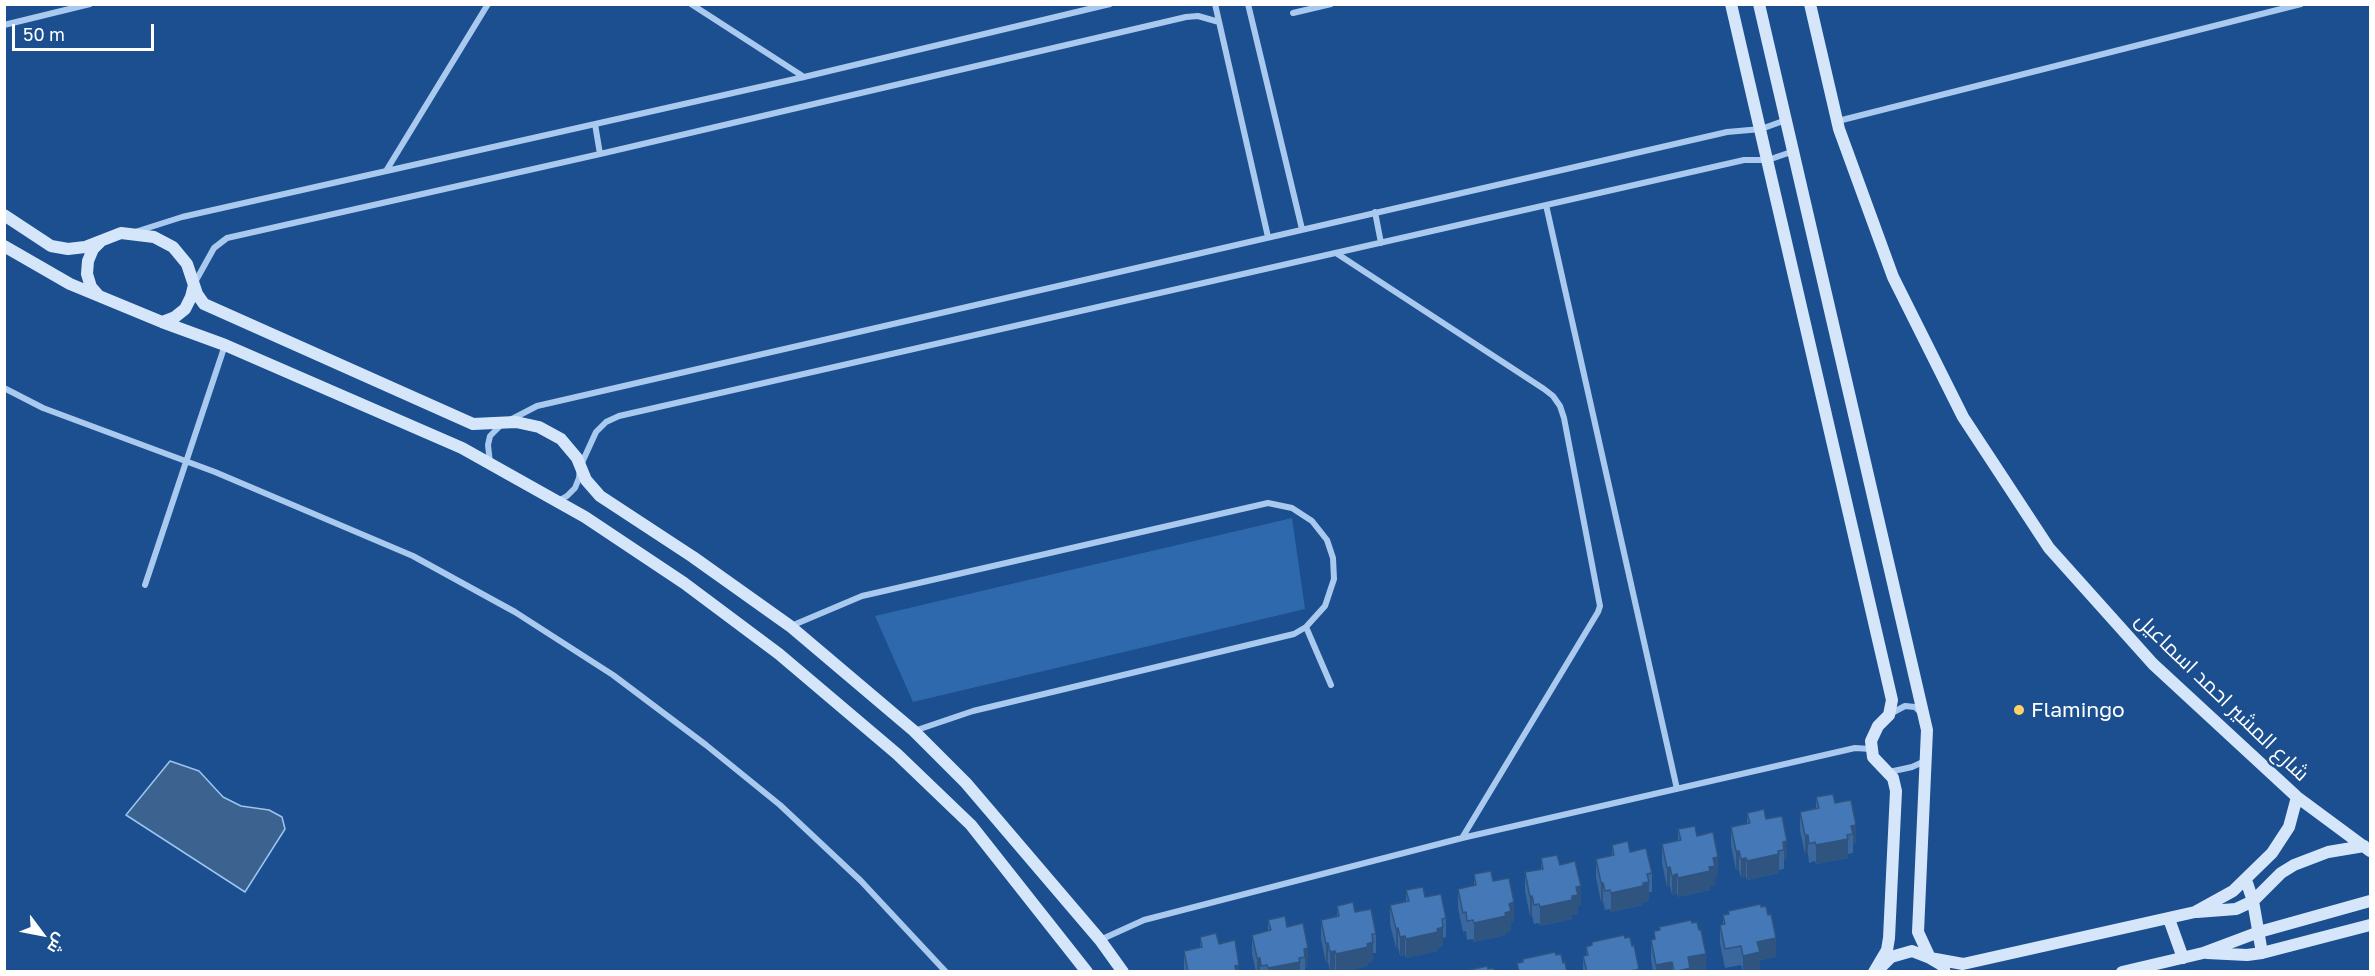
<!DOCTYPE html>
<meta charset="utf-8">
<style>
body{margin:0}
#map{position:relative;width:2375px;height:976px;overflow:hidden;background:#1b4f8f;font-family:"Golos Text",Cairo,sans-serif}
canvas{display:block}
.frame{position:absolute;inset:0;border:6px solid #fff;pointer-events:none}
.north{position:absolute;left:12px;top:904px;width:60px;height:60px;-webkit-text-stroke:4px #1b4f8f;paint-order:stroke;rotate:122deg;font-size:16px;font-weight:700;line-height:24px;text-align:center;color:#fff}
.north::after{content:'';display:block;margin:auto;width:21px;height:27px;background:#fff;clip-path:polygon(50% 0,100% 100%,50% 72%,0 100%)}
.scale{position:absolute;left:12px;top:24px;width:142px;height:27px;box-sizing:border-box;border:3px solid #fff;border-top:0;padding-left:8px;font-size:18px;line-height:21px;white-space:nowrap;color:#fff;-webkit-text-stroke:4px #1b4f8f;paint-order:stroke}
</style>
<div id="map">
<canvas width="2375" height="976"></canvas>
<div class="frame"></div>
<div class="north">ش</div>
<div class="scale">50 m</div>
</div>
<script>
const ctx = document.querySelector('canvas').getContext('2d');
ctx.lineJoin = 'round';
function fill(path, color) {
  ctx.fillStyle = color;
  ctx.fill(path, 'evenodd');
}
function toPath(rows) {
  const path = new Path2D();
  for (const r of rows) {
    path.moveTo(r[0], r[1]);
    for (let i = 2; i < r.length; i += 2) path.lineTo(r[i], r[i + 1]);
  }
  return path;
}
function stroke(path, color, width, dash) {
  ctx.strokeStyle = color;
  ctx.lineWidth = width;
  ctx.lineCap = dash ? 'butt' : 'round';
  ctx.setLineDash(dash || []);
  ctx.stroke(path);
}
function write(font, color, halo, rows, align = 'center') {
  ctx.font = font + ' "Golos Text",Cairo,sans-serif';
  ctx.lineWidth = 5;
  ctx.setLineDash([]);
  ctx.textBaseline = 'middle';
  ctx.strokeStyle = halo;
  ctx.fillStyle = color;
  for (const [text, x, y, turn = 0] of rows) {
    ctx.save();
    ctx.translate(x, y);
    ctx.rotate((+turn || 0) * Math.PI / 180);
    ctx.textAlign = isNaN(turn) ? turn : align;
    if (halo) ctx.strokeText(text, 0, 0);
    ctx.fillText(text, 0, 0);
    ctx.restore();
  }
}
fill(toPath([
 [1292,518,1305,609,913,702,875,616]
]), '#2e69ad');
const water = toPath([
 [170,761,199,771,223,797,241,806,269,810,282,817,285,829,245,892,126,815,170,761]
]);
fill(water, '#3c6290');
stroke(water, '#9cc4f0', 1.5);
stroke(toPath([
 [691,4,804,77],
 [1215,4,1268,237],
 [1248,4,1302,229],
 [1293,13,1331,4],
 [4,25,90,4],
 [1838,121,2301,4],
 [595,124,600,154],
 [386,171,488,4],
 [1546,205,1677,789],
 [1375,212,1381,243],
 [135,232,182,217,804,77,1110,4],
 [1336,253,1544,389,1553,396,1560,406,1564,418,1600,606,1598,612,1462,838],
 [194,284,214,248,227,238,600,154,1186,17,1198,16,1219,22],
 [4,388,43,408,215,472,413,556,515,612,613,675,706,745,780,805,861,881,946,972],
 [510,420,537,406,1727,132,1761,129,1786,120],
 [490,463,488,445,490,436,501,425],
 [558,501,567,496,575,488,579,478,580,467,596,432,606,422,619,416,1744,160,1768,160,1794,151],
 [145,585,225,345],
 [791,626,862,596,1268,503,1292,508,1312,521,1327,540,1333,558,1334,579,1325,606,1306,627,1294,634,973,711,914,731],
 [1306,627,1331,685],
 [1890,714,1905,706,1915,707,1921,713],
 [1889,772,1912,767,1925,761],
 [1100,940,1144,920,1462,838,1855,748,1871,749]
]), '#a9c9ee', 6);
stroke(toPath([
 [1731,4,1892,700,1889,715,1878,726,1871,741,1873,757,1893,778,1896,791,1889,938,1887,950,1874,972],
 [1759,4,1927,730,1918,932,1930,958,1942,965,1945,972],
 [1810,4,1839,129,1893,277,1963,417,2049,548,2153,664,2297,797,2370,851],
 [4,215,51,246,68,249,85,247,121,233,154,237,173,247,187,264,197,294,204,304,473,424,516,422,539,427,561,439,577,458,586,480,600,496,693,557,790,626,914,731,966,783,1100,940,1123,972],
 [4,246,70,284,162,322,225,345,462,448,585,517,684,583,779,654,897,754,971,825,1087,972],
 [98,295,91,287,87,274,88,261,93,249,100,242],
 [162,322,175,317,185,309,191,297,194,285],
 [2246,880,2253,901,2262,953],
 [2197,912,2236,909,2253,901,2281,873,2294,865,2328,852,2364,846],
 [2169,919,2183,958],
 [2207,953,2247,955,2262,953,2370,925],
 [1882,966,1891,957,1912,951,1930,958,1963,964,2195,912,2233,891,2272,853,2289,827,2297,797],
 [2122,972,2203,953,2259,932,2370,901]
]), '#d6e6fa', 12);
fill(toPath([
 [1816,797,1835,803,1851,800,1856,844,1853,844,1853,853,1848,854,1848,858,1816,864,1815,861,1809,863,1808,854,1805,854,1800,831,1800,812,1816,808],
 [1747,813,1766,819,1782,816,1787,860,1784,860,1784,869,1779,870,1779,873,1747,880,1746,877,1741,878,1739,870,1736,870,1731,846,1731,827,1747,824],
 [1678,829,1718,876,1715,877,1715,885,1710,886,1710,890,1678,897,1677,893,1672,895,1670,886,1667,887,1662,863,1662,844,1678,840],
 [1612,845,1630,852,1652,873,1652,892,1649,892,1649,901,1643,902,1643,905,1611,912,1610,909,1605,910,1603,902,1601,902,1596,878,1596,859,1612,856],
 [1541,858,1581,905,1578,906,1578,914,1572,915,1572,919,1540,926,1539,923,1534,924,1532,915,1530,916,1525,891,1525,872,1541,869],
 [1474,874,1493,881,1514,921,1511,922,1511,930,1506,932,1506,935,1474,942,1473,939,1467,940,1466,931,1463,932,1458,908,1458,889,1474,885],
 [1406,890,1425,897,1446,918,1446,937,1443,938,1443,946,1438,948,1438,951,1406,958,1405,955,1400,956,1398,947,1396,948,1390,924,1390,905,1406,901],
 [1337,906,1355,912,1376,934,1376,953,1373,953,1373,961,1368,963,1368,966,1343,972,1335,972,1335,970,1330,971,1328,962,1326,963,1321,939,1321,920,1337,916],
 [1723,915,1776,957,1760,960,1760,971,1743,972,1741,965,1725,968,1720,944,1720,925,1723,924],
 [1268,920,1287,927,1303,923,1308,967,1305,968,1305,972,1256,972,1252,954,1252,935,1268,931],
 [1692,923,1706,972,1653,972,1651,959,1651,940,1654,940,1654,931,1659,930,1659,927],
 [1200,937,1219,944,1239,972,1184,972,1184,951,1200,948],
 [1625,938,1632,946,1639,972,1583,972,1583,956,1586,955,1586,947,1592,946,1592,942]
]), '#3a679d');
fill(toPath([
 [1856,825,1856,844,1853,844,1853,834,1851,826],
 [1805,835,1808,835,1808,854,1805,854],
 [1848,839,1848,858,1816,864,1816,845],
 [1787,841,1787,860,1784,860,1784,850,1783,842],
 [1736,851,1739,851,1739,870,1736,870],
 [1779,854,1779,873,1747,880,1747,861],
 [1718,857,1718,876,1715,877,1715,885,1710,886,1710,890,1678,897,1678,878,1709,867,1713,858],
 [1746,858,1746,877,1741,878,1741,859],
 [1670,867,1670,886,1667,887,1667,868],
 [1677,874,1677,893,1672,895,1672,876],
 [1649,882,1649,901,1643,902,1643,905,1611,912,1611,893],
 [1601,883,1603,883,1603,902,1601,902],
 [1581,886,1581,905,1578,906,1578,914,1572,915,1572,919,1540,926,1540,907,1572,896,1576,887],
 [1532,896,1532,915,1530,916,1530,897],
 [1514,902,1514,921,1511,922,1511,930,1506,932,1506,935,1474,942,1474,923,1505,913,1509,904],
 [1443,927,1443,946,1438,948,1438,951,1406,958,1406,939],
 [1398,928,1398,947,1396,948,1396,929],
 [1405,936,1405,955,1400,956,1400,937],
 [1776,938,1776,957,1760,960,1760,971,1743,972,1743,956,1757,942],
 [1373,942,1373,961,1368,963,1368,966,1343,972,1336,972,1336,954],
 [1328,943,1328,962,1326,963,1326,944],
 [1308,948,1308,967,1305,968,1305,957,1304,949],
 [1335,951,1335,970,1330,971,1330,952],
 [1706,954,1706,972,1675,972,1688,957],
 [1257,958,1260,958,1260,972,1257,972],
 [1300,962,1300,972,1268,972,1268,968],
 [1672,962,1672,972,1656,972,1656,965],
 [1239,965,1239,972,1235,972,1235,966]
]), '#305480');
const building = toPath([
 [1833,794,1835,803,1851,800,1856,825,1851,826,1853,834,1847,835,1848,839,1816,845,1815,842,1809,844,1808,835,1805,835,1800,812,1819,808,1816,797,1833,794],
 [1764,809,1766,819,1782,816,1787,841,1783,842,1784,850,1778,851,1779,854,1747,861,1746,858,1741,859,1739,851,1736,851,1731,827,1750,823,1747,813,1764,809],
 [1695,826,1697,836,1713,832,1718,857,1713,858,1715,866,1709,867,1710,871,1678,878,1677,874,1672,876,1670,867,1667,868,1662,844,1681,840,1678,829,1695,826],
 [1628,841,1630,852,1646,848,1652,873,1647,874,1649,882,1643,883,1643,886,1611,893,1610,890,1605,891,1603,883,1601,883,1596,859,1614,855,1612,845,1628,841],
 [1557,855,1560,865,1575,861,1581,886,1576,887,1578,895,1572,896,1572,900,1540,907,1539,904,1534,905,1532,896,1530,897,1525,872,1543,869,1541,858,1557,855],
 [1491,871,1493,881,1509,878,1514,902,1509,904,1511,911,1505,913,1506,916,1474,923,1473,920,1467,921,1466,912,1463,913,1458,889,1476,885,1474,874,1491,871],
 [1423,887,1425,897,1441,894,1446,918,1442,919,1443,927,1437,929,1438,932,1406,939,1405,936,1400,937,1398,928,1396,929,1390,905,1409,901,1406,890,1423,887],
 [1353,902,1355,912,1371,909,1376,934,1372,934,1373,942,1367,944,1368,947,1336,954,1335,951,1330,952,1328,943,1326,944,1321,920,1339,916,1337,906,1353,902],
 [1761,904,1761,907,1766,906,1768,915,1771,914,1776,938,1757,942,1760,952,1743,956,1741,946,1725,949,1720,925,1725,924,1723,915,1729,914,1728,911,1761,904],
 [1285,916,1287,927,1303,923,1308,948,1304,949,1305,957,1299,958,1300,962,1268,968,1267,965,1261,966,1260,958,1257,958,1252,935,1271,930,1268,920,1285,916],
 [1691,920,1692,923,1697,922,1699,930,1701,930,1706,954,1688,957,1690,968,1675,972,1674,972,1672,962,1656,965,1651,940,1655,939,1654,931,1660,930,1659,927,1691,920],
 [1216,933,1219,944,1235,940,1239,965,1235,966,1236,972,1188,972,1184,951,1202,947,1200,937,1216,933],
 [1624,935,1625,938,1630,937,1632,946,1634,945,1639,969,1628,972,1587,972,1583,956,1588,955,1586,947,1592,945,1592,942,1624,935],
 [1555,952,1556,955,1561,954,1563,963,1565,962,1567,972,1519,972,1517,963,1523,962,1523,959,1555,952],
 [1487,966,1488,969,1493,968,1494,972,1461,972,1487,966]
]);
fill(building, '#4478b7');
stroke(building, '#305480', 1.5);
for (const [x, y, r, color] of [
 [2019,710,6,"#ffd166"]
]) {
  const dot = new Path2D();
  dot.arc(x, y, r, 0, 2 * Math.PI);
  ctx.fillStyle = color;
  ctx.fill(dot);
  stroke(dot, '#1b4f8f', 2);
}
write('21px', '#fff', '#1b4f8f', [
 ["شارع المشير احمد اسماعيل",2222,697,44]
]);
write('21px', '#fff', '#1b4f8f', [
 ["Flamingo",2031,710]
], 'left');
</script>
